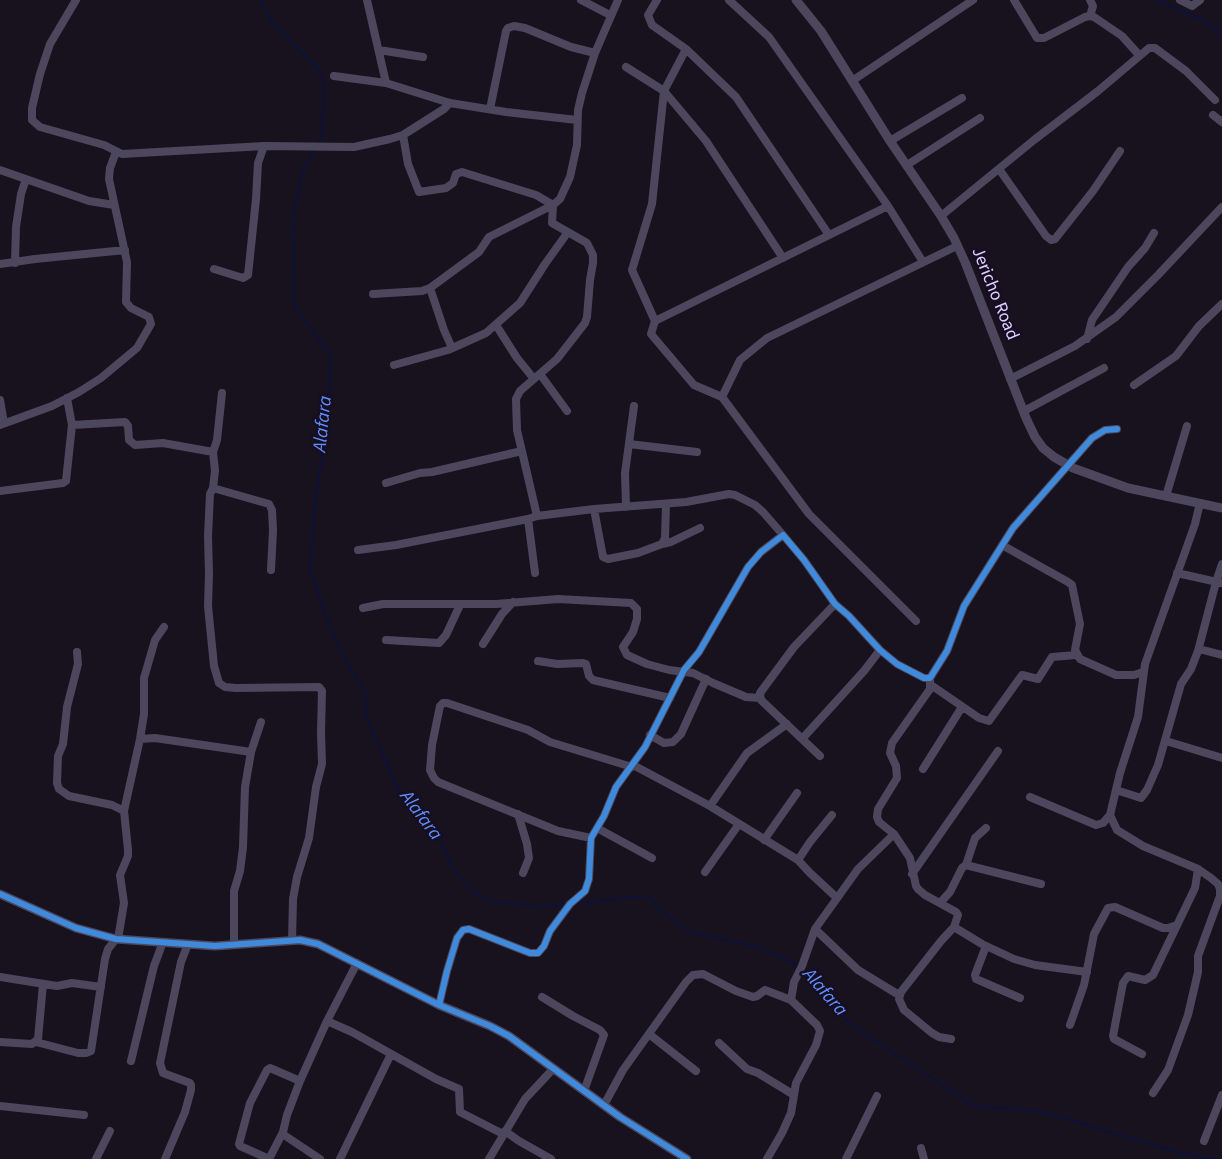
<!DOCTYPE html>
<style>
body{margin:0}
canvas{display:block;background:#17121d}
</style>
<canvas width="1222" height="1159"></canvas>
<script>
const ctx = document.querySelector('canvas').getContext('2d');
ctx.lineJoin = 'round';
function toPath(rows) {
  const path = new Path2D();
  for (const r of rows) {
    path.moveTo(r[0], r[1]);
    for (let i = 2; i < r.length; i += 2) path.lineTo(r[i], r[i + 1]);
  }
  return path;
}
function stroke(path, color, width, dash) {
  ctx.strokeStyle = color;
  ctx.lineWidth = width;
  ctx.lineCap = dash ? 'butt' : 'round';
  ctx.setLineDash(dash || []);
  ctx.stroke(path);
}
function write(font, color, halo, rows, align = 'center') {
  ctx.font = font + ' "Source Sans 3",sans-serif';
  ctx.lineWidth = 5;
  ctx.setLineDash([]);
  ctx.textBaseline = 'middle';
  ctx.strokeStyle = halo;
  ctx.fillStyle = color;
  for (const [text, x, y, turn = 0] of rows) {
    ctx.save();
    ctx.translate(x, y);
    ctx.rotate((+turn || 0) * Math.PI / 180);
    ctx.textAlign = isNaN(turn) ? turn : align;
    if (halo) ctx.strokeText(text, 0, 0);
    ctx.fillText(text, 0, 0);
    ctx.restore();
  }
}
stroke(toPath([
 [261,0,272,22,318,69,324,85,322,138,318,143],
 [1156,0,1189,14,1210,25,1222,35],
 [314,150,303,171,293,217,294,306,331,356,325,438,315,501,310,569,338,648,366,693,365,714,404,802,426,824,442,844,452,867,469,889,489,901,543,907,567,904],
 [577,903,648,896,660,910,691,932,762,948,800,966],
 [804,969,830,1006,856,1028,974,1106,1039,1111,1181,1153,1214,1159]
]), '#0c113b', 2);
stroke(toPath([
 [76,0,50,44,40,74,32,108,32,120,40,127,104,145,122,154,264,146,354,147,390,139,403,135,444,109,450,103],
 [367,0,386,83],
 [581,0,610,15],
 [657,0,648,15,652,25,686,49,736,97,829,235],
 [729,0,769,37,888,206],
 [1014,0,1037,38,1044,38,1085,17,1090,16,1094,17,1122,36,1139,55],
 [1090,0,1093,6,1090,16],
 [1180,0,1192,6,1200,0],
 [379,50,423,57],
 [626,67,664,91,706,141,783,258],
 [334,76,386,83,450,103,506,112,577,120],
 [852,81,973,0],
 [490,109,506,31,508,28,514,26,525,28,571,47,595,53],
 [1213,115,1222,122],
 [403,135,408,164,419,192,446,188,453,183,456,174,462,172,536,195,553,205],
 [890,141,962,98],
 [907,165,980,118],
 [999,169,1046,236,1051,240,1055,239,1093,191,1120,151],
 [0,170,89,201,114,205],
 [941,216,1034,140,1098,91,1149,48,1155,48,1186,71,1215,100],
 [15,263,16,227,21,194,26,179],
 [0,264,35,259,125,250],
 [214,269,243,278,248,275,256,199,258,163,264,146],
 [430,288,444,330,452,348],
 [373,294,422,291,430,288,479,252,489,237,553,205,560,199,570,177,577,145,578,110,582,93,595,53,618,0],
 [655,321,632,270,652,204,664,91,686,49],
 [496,325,517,358,534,379],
 [1087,339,1092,320,1128,267,1145,248,1154,233],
 [394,365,448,350,486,333,520,303,545,264,568,232],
 [540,374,567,411],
 [1010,379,1075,346,1116,317,1158,275,1222,207],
 [1134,385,1176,356,1199,326,1222,304],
 [222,393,217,440,213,452,215,471,213,488,210,494,208,536,209,574,208,606,214,666,219,683,225,687,236,688,319,687,322,691,321,732,322,764,316,787,309,838,297,877,293,899,292,941],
 [722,397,694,385,651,334,655,321,888,206,923,262],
 [67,398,72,425,125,422,128,426,129,440,135,445,163,443,213,452],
 [0,400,4,423],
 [1024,411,1104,368],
 [0,425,52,406,79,392,101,378,137,348,151,324,149,317,131,308,126,302,127,262,109,179,110,168,116,152],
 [629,444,697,452],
 [386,483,420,473,432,472,522,451],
 [213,488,269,504,272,510,273,530,271,570],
 [0,491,63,483,66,481,72,425],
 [1166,496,1187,426],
 [626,507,625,473,634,406],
 [594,509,603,557,608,559,638,553,662,544,665,538,666,504],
 [537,516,517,430,516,399,520,391,557,359,585,323,587,317,590,280,593,263,593,255,587,243,552,223,553,205],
 [528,519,535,573],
 [662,544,671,542,700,528],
 [1002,545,1068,582,1072,585,1080,624,1075,650,1080,659,1116,675,1134,675,1143,672],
 [358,550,396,545,528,519,537,516,594,509,686,502,729,494,735,495,755,505,763,512,783,535],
 [1177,573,1222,583],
 [363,608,383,604,496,604,558,599,631,603,637,609,637,619,633,632,623,647,627,655,647,664,669,670,693,673,713,683,746,697,760,698],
 [916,621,809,514,722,397,740,360,767,338,957,246],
 [386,640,439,643,446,635,460,605],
 [483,644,502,614,513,602],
 [1199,649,1222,655],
 [77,652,78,664,67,707,63,744,58,756,57,783,59,789,69,796,112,805,124,811],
 [538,661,557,664,583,663,586,664,589,676,593,680,670,698],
 [930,678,930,689,892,743,890,753,896,766,897,778,878,809,877,817,879,822,894,834,910,858,916,886,918,889,925,895,956,912,958,915,954,927,941,941,901,992,899,999,904,1010,932,1033,939,1037,951,1039],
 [931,685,979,718,989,721,1022,675,1038,679,1052,657,1076,655],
 [650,735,664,743,673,742,681,734,706,679],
 [140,739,155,738,251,752],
 [802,739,864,671,880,650],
 [1166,741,1222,758],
 [820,756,761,700,760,693,794,647,835,604],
 [633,765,710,806,747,753,787,724],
 [923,769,962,707],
 [1116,790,1141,798,1147,790,1158,765,1181,684,1191,669,1198,651,1216,582,1222,564],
 [1030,797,1096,825,1103,823,1110,815,1120,773,1138,717,1145,664,1195,524,1200,503],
 [710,806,798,860],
 [518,814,527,844,529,858,523,873],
 [832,815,810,842,798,860,809,872,837,898],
 [1110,815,1117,830,1143,846,1198,869,1211,878,1218,884,1220,889,1220,896,1198,956,1198,972,1188,1015,1168,1070,1153,1093],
 [597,828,652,858],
 [591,838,558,831,438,782,434,778,430,770,432,745,440,706,443,703,447,703,528,730,550,742,632,767],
 [764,840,797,793],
 [966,865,975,838,986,828],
 [705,872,739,824],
 [912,874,998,751],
 [940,903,950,892,962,868,966,865,1041,884],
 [954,927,982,944,1014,959,1035,965,1087,972],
 [815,929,858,970,899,995],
 [118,939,124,903,120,875,128,856,128,850,124,811,140,739,144,714,144,678,155,640,164,627],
 [234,945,234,891,240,871,243,847,245,787,251,752,261,722],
 [986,946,975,975,976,979,1020,998],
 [0,977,57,986,72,983,101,987],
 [542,997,573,1016,600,1030,604,1035,584,1091],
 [791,1000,794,982,802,966,815,929,858,869,894,834],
 [439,1005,447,971,457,938,463,930,469,929,530,953,538,953,544,946,550,931,570,904,585,891,589,879,591,838,604,816,616,787,645,747,684,670,699,652,748,567,761,552,783,535,804,560,835,604,849,616,880,650,897,664,924,678,930,678,947,651,964,606,1013,528,1092,438,1105,430,1117,429],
 [327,1021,352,1032,436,1079,459,1089,460,1112,503,1134],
 [1070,1025,1084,985,1094,934,1108,908,1115,907,1163,928,1168,928,1177,925],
 [649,1034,696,1071],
 [0,1042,32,1044,38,1039,43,984],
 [36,1042,78,1053,86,1053,91,1051,105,959,108,949,116,939],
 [719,1043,747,1069,758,1073,794,1095],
 [1142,1054,1114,1039,1113,1036,1123,983,1128,976,1145,980,1153,975,1195,888,1198,869],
 [131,1061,154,966,163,942],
 [604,1105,623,1070,686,982,693,975,703,974,736,991,753,997,757,996,765,990,791,1000,817,1025,820,1031,816,1045,796,1083,791,1113,782,1133,767,1159],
 [0,1106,84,1115],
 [505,1131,519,1141,551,1159],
 [283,1132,284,1135,320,1159],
 [1204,1141,1222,1095],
 [921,1148,924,1159],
 [96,1159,110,1131],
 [165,1159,185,1112,191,1090,191,1085,190,1083,163,1073,160,1063,181,962,188,944],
 [269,1159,283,1132,287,1115,300,1081,327,1021,357,963],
 [269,1159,240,1146,239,1144,250,1103,267,1070,270,1068,300,1081],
 [340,1159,391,1054],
 [489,1159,525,1099,553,1069],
 [846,1159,877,1096]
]), '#4d475e', 8);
stroke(toPath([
 [796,0,821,31,890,141,941,216,954,238,965,262,1026,418,1035,437,1043,448,1054,457,1073,468,1128,488,1222,508],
 [0,894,76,928,116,939,215,946,300,940,318,944,439,1005,490,1026,509,1036,620,1117,687,1159]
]), '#4d475e', 9);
stroke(toPath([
 [0,894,76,928,116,939,215,946,300,940,318,944,439,1005,490,1026,509,1036,620,1117,687,1159],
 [439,1005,447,971,457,938,463,930,469,929,530,953,538,953,544,946,550,931,570,904,585,891,589,879,591,838,604,816,616,787,645,747,684,670,699,652,748,567,761,552,783,535,804,560,835,604,849,616,880,650,897,664,924,678,930,678,947,651,964,606,1013,528,1092,438,1105,430,1117,429]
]), '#408adc', 6);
write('18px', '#e0d0fe', '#160e22', [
 ["Jericho Road",994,294,68]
]);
write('italic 19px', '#618ffb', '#160e22', [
 ["Alafara",324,424,-84],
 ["Alafara",420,816,53],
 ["Alafara",824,993,49]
]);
</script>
